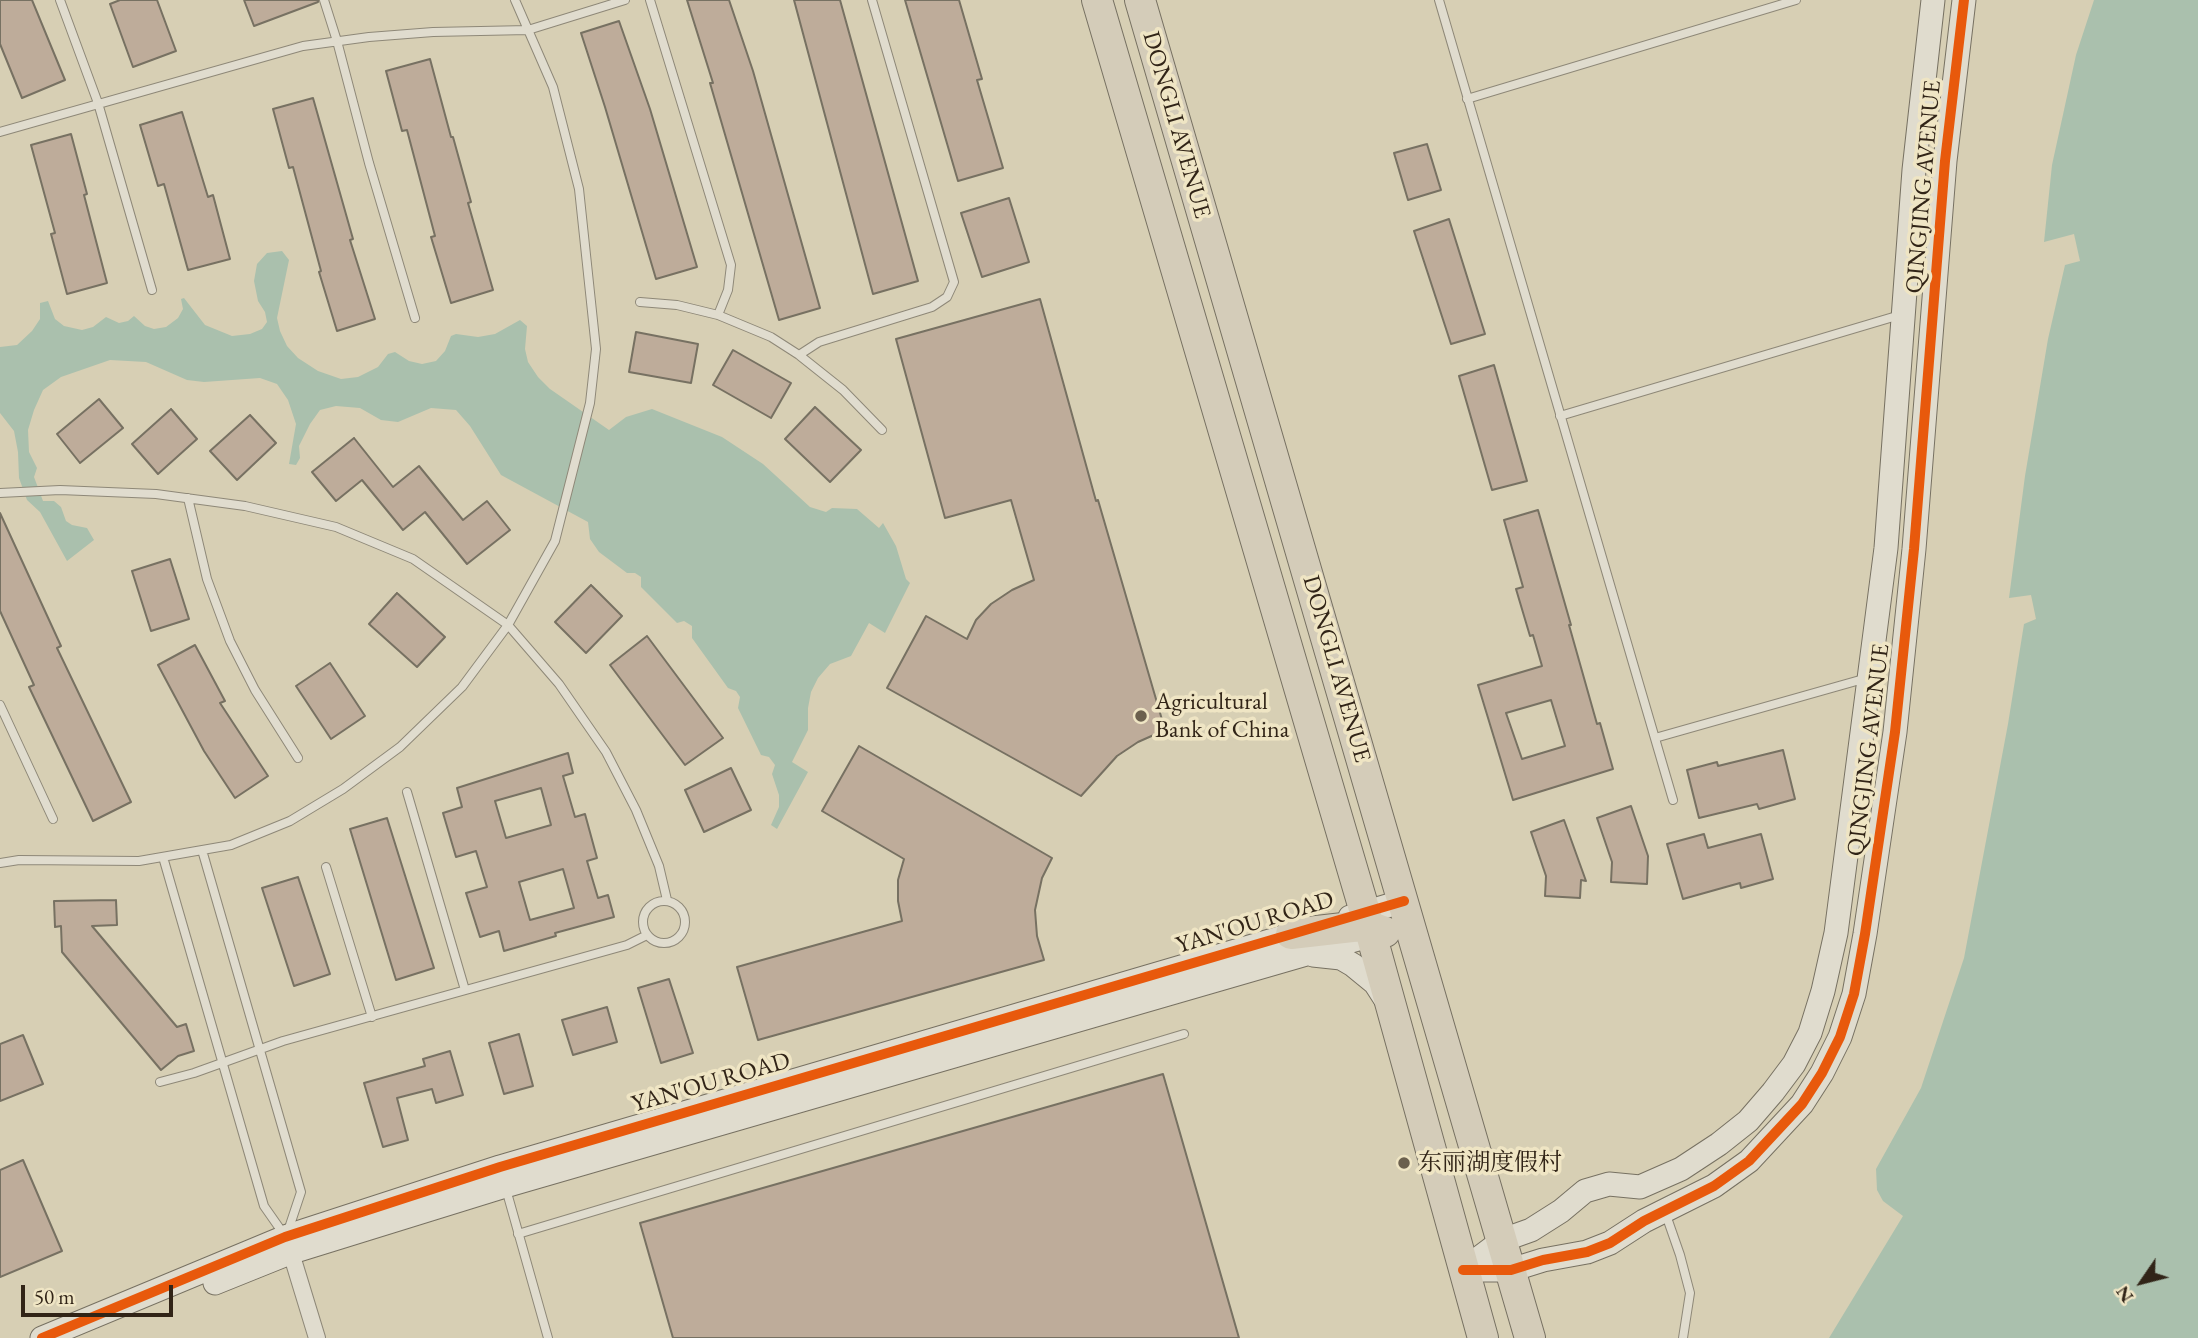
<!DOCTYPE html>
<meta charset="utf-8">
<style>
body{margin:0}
#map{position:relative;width:2198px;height:1338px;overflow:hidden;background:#d7cfb4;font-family:"EB Garamond",serif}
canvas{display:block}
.north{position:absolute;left:2107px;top:1247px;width:70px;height:70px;-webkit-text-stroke:5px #efe5c4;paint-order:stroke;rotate:235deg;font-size:19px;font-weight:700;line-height:28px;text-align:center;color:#312417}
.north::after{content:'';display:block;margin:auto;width:24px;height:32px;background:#312417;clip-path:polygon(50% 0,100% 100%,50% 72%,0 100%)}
.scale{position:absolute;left:21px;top:1285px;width:152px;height:32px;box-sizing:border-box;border:4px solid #312417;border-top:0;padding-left:9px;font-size:21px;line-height:24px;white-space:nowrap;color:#312417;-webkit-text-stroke:5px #efe5c4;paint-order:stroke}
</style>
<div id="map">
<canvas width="2198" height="1338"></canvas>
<div class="north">N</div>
<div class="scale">50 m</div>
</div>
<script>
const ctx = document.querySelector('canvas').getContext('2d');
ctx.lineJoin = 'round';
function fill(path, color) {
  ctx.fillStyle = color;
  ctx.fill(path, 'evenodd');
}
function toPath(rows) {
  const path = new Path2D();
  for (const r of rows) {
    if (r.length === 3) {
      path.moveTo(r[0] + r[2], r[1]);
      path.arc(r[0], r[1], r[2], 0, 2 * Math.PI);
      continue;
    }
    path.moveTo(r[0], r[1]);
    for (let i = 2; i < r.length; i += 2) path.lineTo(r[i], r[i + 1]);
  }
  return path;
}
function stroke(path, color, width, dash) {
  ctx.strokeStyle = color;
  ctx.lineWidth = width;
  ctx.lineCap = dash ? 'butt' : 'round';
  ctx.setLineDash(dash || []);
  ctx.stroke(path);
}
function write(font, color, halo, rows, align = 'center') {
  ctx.font = font + ' "EB Garamond","Noto Serif SC",serif';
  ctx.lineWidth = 7;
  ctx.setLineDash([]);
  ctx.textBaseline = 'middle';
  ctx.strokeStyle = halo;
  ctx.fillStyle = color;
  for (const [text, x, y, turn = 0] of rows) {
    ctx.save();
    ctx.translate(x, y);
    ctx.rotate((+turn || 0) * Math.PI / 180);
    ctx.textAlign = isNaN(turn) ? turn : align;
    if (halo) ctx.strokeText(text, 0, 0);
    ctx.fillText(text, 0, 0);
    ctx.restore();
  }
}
fill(toPath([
 [2094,0,2198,0,2198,1338,1829,1338,1903,1216,1883,1201,1877,1190,1876,1169,1921,1088,1964,958,2008,724,2024,624,2036,619,2031,595,2009,598,2025,476,2048,339,2065,265,2080,261,2074,234,2044,242,2052,165,2076,55],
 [282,251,289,260,277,318,280,331,287,346,298,358,318,371,341,379,358,377,378,367,388,354,395,352,409,361,422,364,436,361,445,351,451,336,456,334,478,337,495,334,520,320,527,326,525,349,528,362,538,377,550,389,609,430,626,417,652,409,722,437,763,464,810,507,826,512,832,508,857,509,879,528,883,523,896,546,906,579,910,583,885,633,869,623,851,656,830,664,818,678,811,692,808,708,808,730,792,762,808,772,777,829,771,825,779,807,779,795,772,774,775,765,769,757,761,755,738,708,740,697,736,691,728,688,692,638,692,626,684,621,677,623,641,587,641,577,635,573,627,573,599,552,590,539,588,522,501,475,470,426,456,410,431,408,398,422,381,420,360,408,336,406,320,410,310,424,299,446,300,458,296,465,289,464,296,424,288,400,277,384,260,378,204,382,187,380,146,362,110,360,61,377,43,390,34,410,28,430,29,452,37,468,34,477,43,501,54,501,61,507,66,521,72,525,87,528,94,540,67,561,40,512,27,500,19,478,18,452,14,431,0,413,0,347,17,345,32,331,40,319,40,303,48,301,55,319,64,326,82,330,93,327,106,317,119,323,128,321,134,316,145,326,154,329,166,327,178,318,183,309,181,299,184,298,205,325,232,336,250,334,262,329,267,322,265,312,258,301,254,281,257,264,267,253]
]), '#aac0ad');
const building = toPath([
 [0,0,32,0,65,80,22,98,0,44,0,0],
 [120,0,157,0,176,51,133,67,110,4,120,0],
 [244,0,318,0,318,2,254,26,244,0],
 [687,0,729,0,753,71,820,308,779,320,710,83,713,83,687,0],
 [794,0,840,0,918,281,873,294,794,0],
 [905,0,959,0,982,79,977,80,1003,168,958,181,905,0],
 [619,21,650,109,697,267,656,279,605,107,581,33,619,21],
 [430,59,451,137,453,137,471,202,468,203,493,290,451,303,431,237,435,236,407,130,402,131,386,71,430,59],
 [313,98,353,239,350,240,375,319,337,331,319,272,321,271,293,167,289,168,273,109,313,98],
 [182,112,208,197,213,195,230,259,188,270,164,184,158,186,140,125,182,112],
 [71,134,87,194,84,195,107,283,67,294,51,234,55,233,31,145,71,134],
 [1427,144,1441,190,1408,200,1394,153,1427,144],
 [1009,198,1029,262,982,277,961,213,1009,198],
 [1449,219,1485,334,1451,344,1414,231,1449,219],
 [1040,299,1096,501,1098,500,1165,730,1138,742,1117,756,1081,796,887,688,926,616,967,639,976,620,991,604,1012,590,1034,580,1011,500,945,518,896,339,1040,299],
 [636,332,698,344,691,383,629,372,636,332],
 [733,350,791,383,771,418,713,385,733,350],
 [1494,365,1527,481,1492,490,1459,376,1494,365],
 [99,399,123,428,80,463,57,434,99,399],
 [815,407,861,450,830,482,785,439,815,407],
 [171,409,197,439,158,474,132,444,171,409],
 [250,415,276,443,237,480,210,451,250,415],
 [354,438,393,487,419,466,463,520,487,501,510,530,467,564,425,512,403,530,362,480,336,501,312,472,354,438],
 [1538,510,1571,625,1569,625,1597,724,1600,723,1613,769,1513,800,1478,685,1542,666,1533,635,1530,636,1516,589,1523,587,1504,520,1538,510],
 [1551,700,1565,746,1522,759,1506,713,1551,700],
 [0,513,61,646,57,648,131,802,93,821,29,687,34,685,0,611,0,513],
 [170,559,189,619,151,631,132,571,170,559],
 [591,585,622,616,586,653,555,622,591,585],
 [397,593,445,637,417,667,369,624,397,593],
 [647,636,723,738,685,765,610,665,647,636],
 [195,645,225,701,220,703,268,776,235,798,204,751,158,665,195,645],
 [330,663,365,716,331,739,296,686,330,663],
 [859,746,1052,858,1042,878,1035,910,1037,936,1044,960,758,1040,737,967,902,921,898,901,898,880,904,859,822,811,859,746],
 [1783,750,1795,799,1759,809,1757,804,1699,818,1687,770,1717,762,1718,766,1783,750],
 [568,753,573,773,563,776,575,817,585,814,597,858,587,861,598,898,608,895,614,917,555,933,556,936,504,951,499,931,480,937,466,893,487,887,476,851,456,857,443,813,462,807,457,788,568,753],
 [541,788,551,825,506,838,495,801,541,788],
 [563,869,574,908,530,920,519,882,563,869],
 [731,768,751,810,704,832,685,790,731,768],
 [1631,806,1648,856,1647,884,1611,882,1612,862,1597,818,1631,806],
 [387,818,434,968,396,980,350,829,387,818],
 [1564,820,1586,881,1581,880,1580,898,1545,896,1546,876,1531,832,1564,820],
 [1704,834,1708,848,1761,834,1773,879,1741,888,1740,883,1683,899,1667,844,1704,834],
 [298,877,330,974,294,986,262,888,298,877],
 [116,900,117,925,92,926,177,1027,186,1024,194,1051,178,1056,161,1070,62,952,61,926,55,927,54,901,116,900],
 [669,979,693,1053,661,1063,638,988,669,979],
 [607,1007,617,1042,573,1055,562,1020,607,1007],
 [519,1034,533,1086,504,1094,489,1043,519,1034],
 [23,1035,43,1084,0,1101,0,1044,23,1035],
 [450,1051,463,1095,436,1103,432,1089,397,1098,408,1140,383,1147,364,1083,425,1066,423,1059,450,1051],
 [1163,1074,1239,1338,673,1338,640,1223,1163,1074],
 [23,1160,62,1251,0,1277,0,1170,23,1160]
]);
fill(building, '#beac9a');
stroke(building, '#777162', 2);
const lane = toPath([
 [60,0,98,103,152,290],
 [324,0,337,41,369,163,415,318],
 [650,0,731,265,728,290,718,315],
 [1439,0,1673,800],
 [1467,99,1796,0],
 [0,132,303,46,369,37,433,32,528,30,625,0],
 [640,302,677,305,718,315,771,337,799,355,843,390,882,430],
 [799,355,819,342,932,307,947,297,954,282,872,0],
 [1560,416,1900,315],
 [0,493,60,490,156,494,245,506,336,527,413,559,508,625,559,684,606,752,636,810,659,866,667,900],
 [188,498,207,579,230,641,255,690,298,758],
 [0,705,53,819],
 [1655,738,1867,678],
 [407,792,465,990],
 [202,850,301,1192,288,1231],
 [163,857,264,1206,285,1236],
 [0,863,19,860,139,861,231,845,290,821,343,789,400,747,462,687,508,625,555,541,590,403,596,349,579,189,553,87,515,0],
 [326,867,372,1017],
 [664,922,21],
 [160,1082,194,1073,283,1041,627,945,647,935],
 [506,1189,548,1338],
 [1665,1212,1680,1255,1690,1293,1683,1338],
 [518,1234,1184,1034]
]);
const street = toPath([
 [288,1243,317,1338]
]);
const secondary = toPath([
 [1350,917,1404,901],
 [1313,955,1341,958,1353,965,1375,983,1384,997],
 [1463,1270,1511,1270,1543,1260,1587,1252,1610,1243,1644,1221,1714,1186,1749,1161,1802,1104,1822,1073,1840,1037,1854,994,1865,934,1895,732,1914,549,1945,161,1964,0],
 [1463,1270,1503,1240,1531,1230,1561,1211,1585,1191,1609,1184,1640,1187,1681,1169,1719,1144,1748,1121,1773,1092,1794,1064,1810,1033,1823,991,1836,933,1886,548,1914,170,1933,0],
 [215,1283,292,1252,505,1186,1372,935],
 [42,1338,285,1237,500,1167,1307,930]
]);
const highway = toPath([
 [1097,0,1365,912,1483,1338],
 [1140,0,1530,1338],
 [1291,934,1352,927,1368,926,1385,932]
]);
stroke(lane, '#8e8878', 10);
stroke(street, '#8e8878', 18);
stroke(secondary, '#777162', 25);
stroke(highway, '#777162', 32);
stroke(lane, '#e0dcce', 8);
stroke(street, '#e0dcce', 16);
stroke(secondary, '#e0dcce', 23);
stroke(highway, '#d4ccb9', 30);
stroke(toPath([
 [1463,1270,1511,1270,1543,1260,1587,1252,1610,1243,1644,1221,1714,1186,1749,1161,1802,1104,1822,1073,1840,1037,1854,994,1865,934,1895,732,1914,549,1945,161,1964,0],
 [42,1338,285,1237,500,1167,1404,901]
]), '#e8590c', 10);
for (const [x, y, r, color] of [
 [1141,716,7,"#6b604e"],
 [1404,1163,7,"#6b604e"]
]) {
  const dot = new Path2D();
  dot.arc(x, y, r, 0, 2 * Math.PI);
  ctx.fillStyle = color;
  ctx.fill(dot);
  stroke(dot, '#efe5c4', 2.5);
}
write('24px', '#312417', '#efe5c4', [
 ["DONGLI AVENUE",1176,125,74],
 ["QINGJING AVENUE",1924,187,-85],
 ["DONGLI AVENUE",1336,669,74],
 ["QINGJING AVENUE",1869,750,-83],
 ["YAN'OU ROAD",1255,923,-17],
 ["YAN'OU ROAD",711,1083,-16]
]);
write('24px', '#312417', '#efe5c4', [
 ["Agricultural",1155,702],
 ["Bank of China",1155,730],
 ["东丽湖度假村",1418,1163]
], 'left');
</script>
